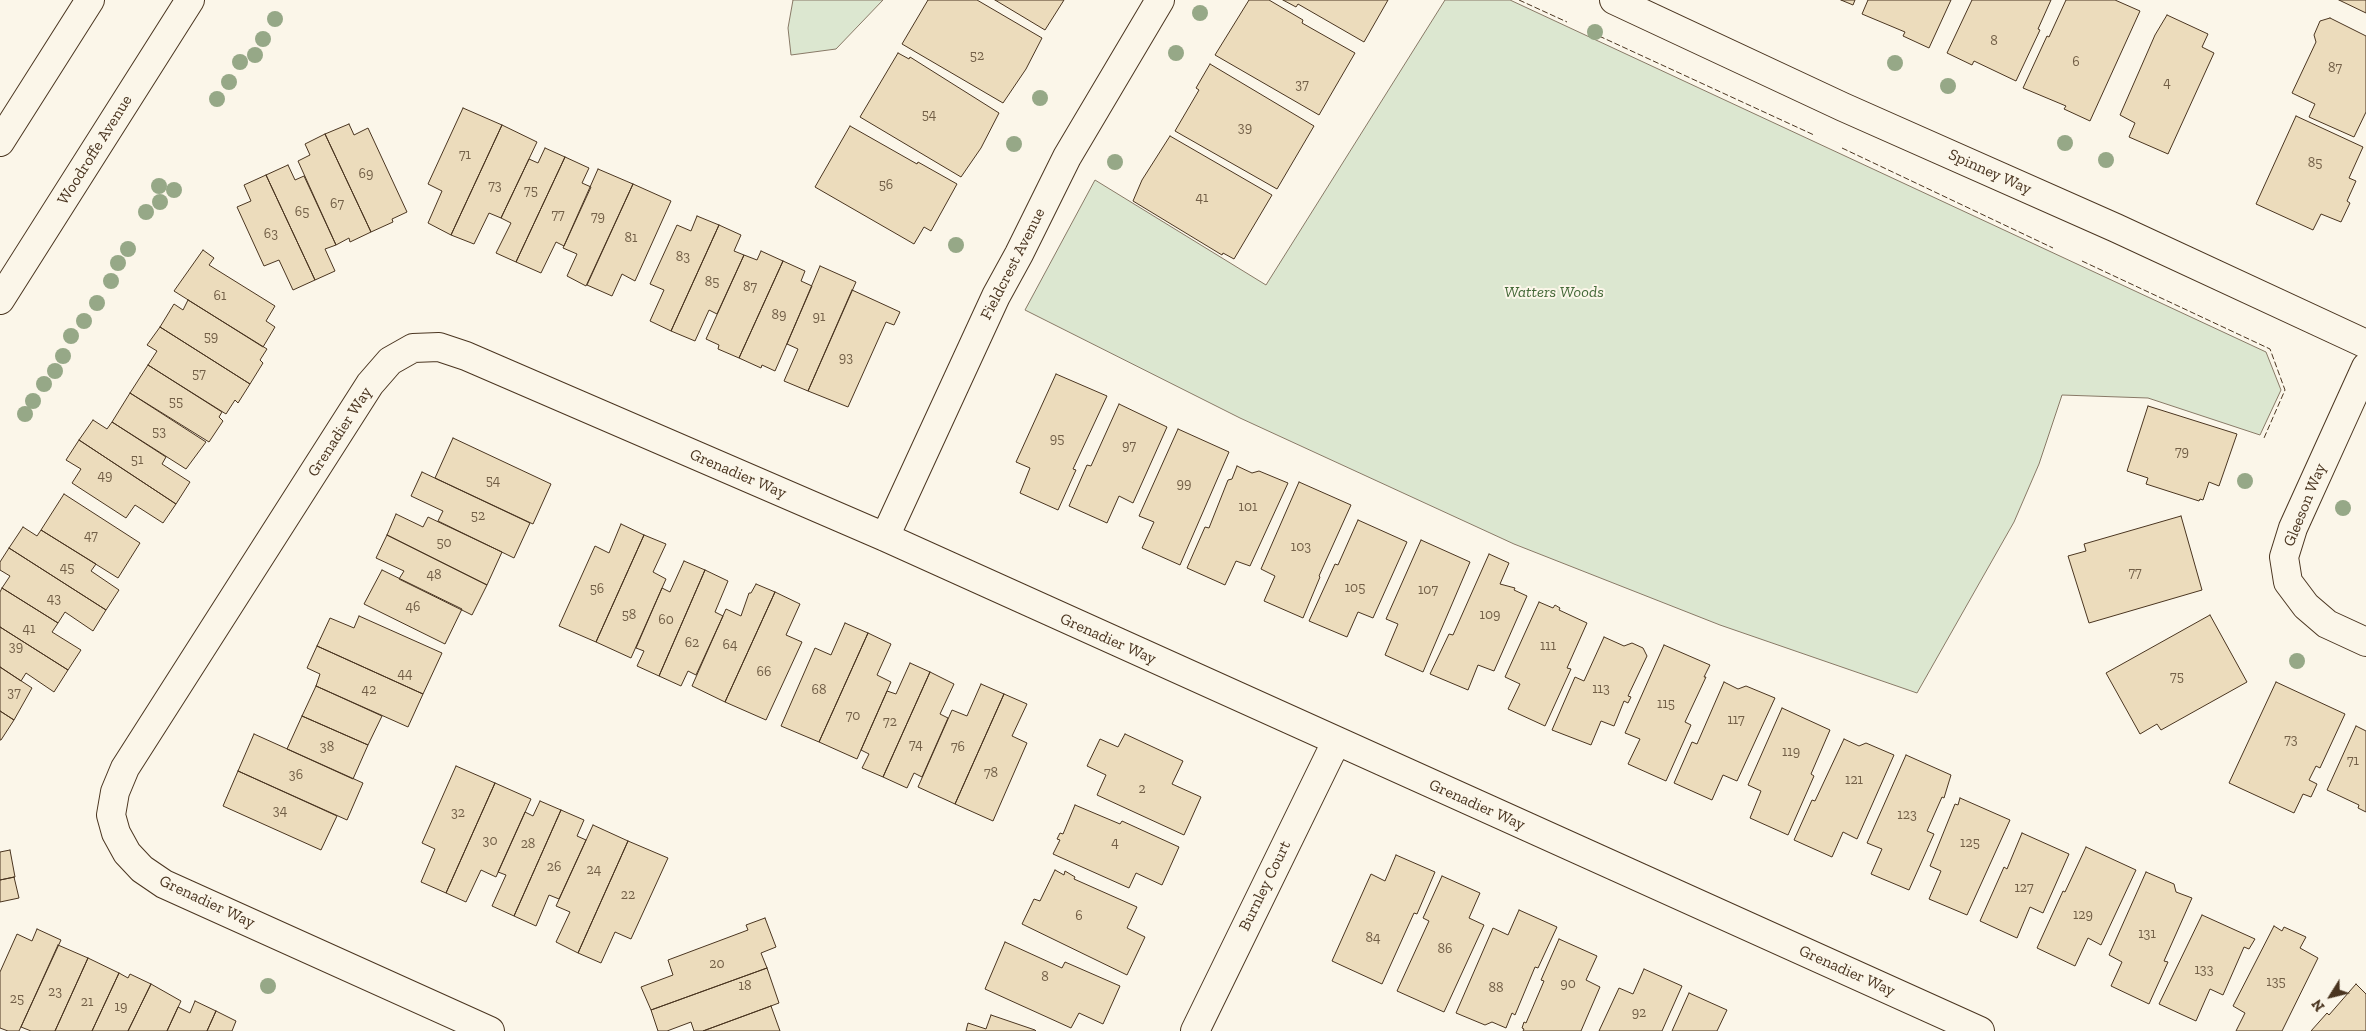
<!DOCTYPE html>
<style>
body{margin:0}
#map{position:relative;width:2366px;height:1031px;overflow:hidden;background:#fbf6e9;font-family:"Zilla Slab",serif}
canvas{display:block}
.north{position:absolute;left:2306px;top:971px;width:50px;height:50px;-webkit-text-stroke:4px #fbf6e9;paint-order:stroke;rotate:234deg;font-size:14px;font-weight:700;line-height:20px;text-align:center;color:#4a3520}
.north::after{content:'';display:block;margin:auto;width:18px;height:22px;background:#4a3520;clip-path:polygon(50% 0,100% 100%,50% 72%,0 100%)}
</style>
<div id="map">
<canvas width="2366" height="1031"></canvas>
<div class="north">N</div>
</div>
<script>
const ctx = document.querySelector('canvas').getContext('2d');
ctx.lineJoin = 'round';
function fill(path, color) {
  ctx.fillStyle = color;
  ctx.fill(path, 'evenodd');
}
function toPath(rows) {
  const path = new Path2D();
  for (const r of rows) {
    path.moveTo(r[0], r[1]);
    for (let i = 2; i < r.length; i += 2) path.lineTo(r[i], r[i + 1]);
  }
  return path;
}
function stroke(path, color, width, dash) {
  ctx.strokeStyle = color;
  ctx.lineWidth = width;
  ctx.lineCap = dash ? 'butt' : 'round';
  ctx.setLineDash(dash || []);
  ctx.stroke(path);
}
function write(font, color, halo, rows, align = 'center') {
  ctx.font = font + ' "Zilla Slab",serif';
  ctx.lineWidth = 4;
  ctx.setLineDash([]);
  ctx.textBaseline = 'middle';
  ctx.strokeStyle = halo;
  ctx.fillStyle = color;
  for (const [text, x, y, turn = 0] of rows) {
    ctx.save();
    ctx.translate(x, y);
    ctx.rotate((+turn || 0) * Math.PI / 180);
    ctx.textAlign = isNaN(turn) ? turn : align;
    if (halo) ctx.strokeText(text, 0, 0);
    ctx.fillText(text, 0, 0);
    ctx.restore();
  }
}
const green = toPath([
 [793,0,883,0,836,49,791,55,788,28,793,0],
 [1445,0,1510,0,2266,352,2281,390,2260,435,2148,398,2062,395,2039,464,2014,522,1917,693,1720,625,1514,544,1240,418,1025,310,1095,180,1266,285,1445,0]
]);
fill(green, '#dce7d0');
stroke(green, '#887966', 1);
const building = toPath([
 [928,0,977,0,1042,38,1026,69,1003,103,902,44,928,0],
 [995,0,1064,0,1045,30,995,0],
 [1249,0,1269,0,1303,20,1302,23,1355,53,1319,115,1215,55,1249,0],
 [1283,0,1388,0,1364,42,1298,4,1296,7,1283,0],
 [1841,0,1855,0,1853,5,1841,0],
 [1868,0,1951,0,1929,48,1903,36,1905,32,1862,14,1868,0],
 [1972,0,2051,0,2038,29,2040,30,2016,81,1974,61,1972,65,1947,53,1972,0],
 [2066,0,2115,0,2140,11,2090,121,2064,109,2066,106,2023,88,2047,36,2049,37,2066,0],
 [2339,0,2366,0,2366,13,2339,0],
 [2167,15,2208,34,2202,47,2214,53,2168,154,2129,137,2135,123,2120,115,2155,35,2167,15],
 [2330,18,2366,36,2366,112,2354,137,2309,117,2315,104,2292,93,2316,42,2314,35,2320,21,2330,18],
 [898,53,909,59,910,57,999,113,981,148,961,177,860,117,898,53],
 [1210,64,1314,126,1277,189,1175,131,1199,90,1196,88,1210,64],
 [463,108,502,125,451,235,428,223,442,191,428,184,463,108],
 [2296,116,2363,147,2349,178,2356,181,2347,201,2350,203,2341,222,2321,214,2313,230,2256,204,2296,116],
 [349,124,354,135,368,128,407,212,392,219,393,222,371,232,325,134,349,124],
 [502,125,537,142,501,218,489,213,474,244,451,235,502,125],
 [850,126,917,164,918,162,957,184,931,231,924,227,914,244,815,187,850,126],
 [325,134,371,232,350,242,349,238,336,245,298,161,310,155,305,144,325,134],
 [1170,136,1272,195,1234,259,1223,253,1222,255,1133,201,1142,180,1170,136],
 [545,148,565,157,516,262,496,253,511,223,501,218,529,159,538,163,545,148],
 [565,157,589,168,582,183,591,187,564,246,556,242,541,273,516,262,565,157],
 [288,165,295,180,304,176,336,245,325,249,335,271,315,280,266,175,288,165],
 [598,169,633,184,586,286,567,276,577,254,563,248,598,169],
 [266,175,315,280,293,290,279,260,264,266,237,207,251,201,244,185,266,175],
 [633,184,671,201,635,281,622,274,612,296,587,285,633,184],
 [697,216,719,225,671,331,650,321,664,290,650,284,677,225,691,231,697,216],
 [719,225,741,235,734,251,744,255,717,314,709,310,695,341,671,331,719,225],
 [203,250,214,258,209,265,275,306,266,321,275,327,263,347,174,291,203,250],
 [761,251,783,261,739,358,718,349,719,345,706,339,744,255,757,260,761,251],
 [783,261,805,271,801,281,812,286,775,371,762,365,761,368,739,358,783,261],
 [820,266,856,282,808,391,784,381,798,349,787,344,820,266],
 [852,290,900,312,894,325,886,322,848,407,808,391,852,290],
 [188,300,267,349,260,360,263,363,250,384,160,327,174,304,183,310,188,300],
 [160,327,250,384,238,403,235,400,226,414,148,365,157,351,147,345,160,327],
 [148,365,222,412,219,417,223,421,209,442,130,393,148,365],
 [1056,374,1107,396,1073,469,1076,470,1058,510,1020,493,1030,468,1016,462,1056,374],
 [130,393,206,442,186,469,112,422,130,393],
 [1119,404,1167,427,1133,503,1119,496,1107,523,1069,506,1087,465,1091,466,1119,404],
 [2148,406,2237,434,2219,486,2209,482,2203,500,2200,499,2199,501,2146,484,2148,478,2127,471,2148,406],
 [93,420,107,429,112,422,166,457,162,464,190,482,176,504,79,440,93,420],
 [1178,429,1229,452,1180,565,1142,548,1154,522,1139,516,1178,429],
 [453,438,551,484,533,524,435,478,453,438],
 [79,440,176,504,163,523,135,505,126,518,72,483,81,469,66,460,79,440],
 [1237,466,1252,473,1259,471,1288,483,1250,566,1236,561,1225,585,1187,568,1205,527,1209,528,1228,480,1232,479,1237,466],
 [422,472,530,523,514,558,438,521,443,511,411,496,422,472],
 [1299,482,1351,505,1319,576,1320,577,1303,618,1264,601,1275,576,1261,569,1299,482],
 [64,494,140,543,118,578,41,530,64,494],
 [396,514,423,527,428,517,502,552,487,585,387,535,396,514],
 [2181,516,2202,590,2089,623,2068,556,2086,551,2084,544,2181,516],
 [1358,520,1407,542,1373,618,1358,612,1347,637,1309,621,1335,564,1338,565,1358,520],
 [621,524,644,535,596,642,559,626,595,546,609,553,621,524],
 [23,527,37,536,41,530,96,564,91,571,119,590,106,610,9,548,23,527],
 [387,535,487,585,472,615,399,579,404,571,376,558,387,535],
 [644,535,666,544,653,572,666,579,631,658,596,642,644,535],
 [1421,540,1470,562,1423,672,1385,655,1398,624,1386,619,1421,540],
 [9,548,106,610,93,631,65,612,58,623,2,588,10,576,0,570,0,562,9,548],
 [1489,554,1509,563,1500,584,1515,588,1514,590,1527,596,1494,671,1478,665,1468,690,1430,674,1449,634,1453,635,1489,554],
 [684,561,705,570,659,676,637,666,644,651,636,648,662,588,670,592,684,561],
 [382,570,462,609,445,644,364,604,382,570],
 [705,570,728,581,715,612,723,616,696,675,688,671,681,686,659,676,705,570],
 [756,584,775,592,725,702,692,686,726,609,741,616,749,593,751,593,756,584],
 [2,588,58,623,52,632,81,650,68,670,0,627,0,592,2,588],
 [775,592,800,604,786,635,802,642,766,720,725,702,775,592],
 [1539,602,1553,608,1555,605,1560,608,1559,610,1587,623,1567,668,1571,669,1545,726,1508,709,1520,684,1505,677,1539,602],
 [2210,615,2247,682,2161,730,2157,724,2140,734,2106,673,2210,615],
 [359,616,442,653,423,694,317,646,330,618,354,628,359,616],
 [845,623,868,633,819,742,781,726,815,648,831,655,845,623],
 [0,627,68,670,54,692,26,673,21,681,0,667,0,627],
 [868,633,891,644,877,675,891,682,857,759,819,742,868,633],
 [1604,637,1624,646,1632,643,1643,648,1647,656,1628,696,1631,697,1628,703,1624,701,1614,726,1601,721,1591,745,1552,730,1575,677,1584,681,1604,637],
 [1664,645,1710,665,1704,677,1706,677,1685,722,1691,725,1666,781,1628,764,1640,739,1625,733,1664,645],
 [317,646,423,694,408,727,316,686,320,674,307,668,317,646],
 [910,663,930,672,883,777,862,768,869,754,861,750,887,691,896,694,910,663],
 [0,667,32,688,14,720,0,711,0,667],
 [930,672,954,684,940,714,948,718,922,777,914,773,907,788,883,777,930,672],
 [1724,682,1738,689,1746,686,1775,698,1737,781,1723,775,1712,800,1674,783,1692,742,1697,744,1724,682],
 [2276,682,2345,714,2320,768,2316,766,2309,780,2317,784,2311,797,2303,794,2294,813,2229,783,2276,682],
 [981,684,1004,694,955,804,918,787,952,710,967,716,981,684],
 [316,686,382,716,368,745,302,716,316,686],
 [1004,694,1027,704,1012,736,1027,743,993,821,955,804,1004,694],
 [1782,708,1830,730,1811,774,1814,776,1788,835,1750,818,1761,791,1748,785,1782,708],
 [0,711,14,720,1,740,0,740,0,711],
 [302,716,368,745,353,779,287,749,302,716],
 [2356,726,2366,731,2366,812,2358,808,2359,805,2327,790,2356,726],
 [254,734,363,783,347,820,238,771,254,734],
 [1125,734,1183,761,1172,784,1201,797,1184,835,1097,795,1106,775,1087,766,1100,739,1118,747,1125,734],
 [1844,739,1859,746,1866,743,1894,755,1857,839,1843,832,1832,857,1794,840,1812,800,1815,801,1844,739],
 [1906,755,1951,775,1944,798,1942,797,1927,831,1934,834,1909,890,1871,874,1882,849,1867,843,1906,755],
 [456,766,495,783,446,893,421,882,435,849,422,843,456,766],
 [238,771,337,816,321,850,223,806,238,771],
 [495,783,531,799,496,877,481,870,466,902,446,893,495,783],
 [1960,798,2010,820,1967,915,1929,899,1941,871,1930,866,1955,804,1958,805,1960,798],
 [540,801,561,810,514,916,492,906,506,875,498,872,525,812,533,816,540,801],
 [1075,805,1120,824,1122,821,1179,847,1162,885,1136,873,1129,888,1053,854,1060,840,1057,839,1060,833,1063,834,1075,805],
 [561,810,584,820,577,836,586,840,559,899,549,895,536,926,514,916,561,810],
 [593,825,628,841,578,953,556,942,570,912,556,906,593,825],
 [2022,833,2069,854,2043,913,2030,907,2017,938,1980,921,2004,867,2007,869,2022,833],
 [628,841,668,858,631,939,615,932,601,963,578,953,628,841],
 [2086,847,2136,870,2101,945,2088,938,2075,966,2037,948,2063,891,2065,892,2086,847],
 [10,850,15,877,0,880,0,852,10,850],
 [1396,855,1435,872,1417,914,1414,913,1382,984,1332,961,1371,874,1385,881,1396,855],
 [1055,870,1064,875,1065,871,1075,877,1074,879,1137,907,1127,928,1145,937,1127,975,1022,924,1034,899,1040,901,1055,870],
 [2146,872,2174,884,2176,892,2192,898,2164,961,2168,962,2149,1004,2111,986,2122,962,2109,955,2146,872],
 [1442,876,1480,893,1469,918,1484,925,1444,1012,1397,991,1429,921,1423,918,1442,876],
 [14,877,19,898,0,902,0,880,14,877],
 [1519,910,1557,927,1538,968,1535,967,1515,1015,1512,1013,1506,1028,1492,1022,1485,1025,1456,1013,1493,928,1508,935,1519,910],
 [2202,915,2255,939,2249,949,2244,947,2223,995,2210,989,2196,1021,2159,1004,2202,915],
 [765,918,776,947,761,953,767,968,651,1010,641,987,673,975,668,960,748,930,746,925,765,918],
 [2274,926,2282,931,2284,927,2306,937,2300,948,2318,958,2282,1031,2236,1031,2245,1013,2233,1006,2274,926],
 [37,929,61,940,19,1031,8,1031,0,1028,0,972,17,934,32,941,37,929],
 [1559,939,1597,956,1586,980,1600,987,1581,1031,1523,1031,1524,1029,1522,1028,1524,1022,1526,1023,1544,981,1541,980,1559,939],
 [1005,942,1062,968,1065,962,1120,986,1103,1024,1079,1013,1071,1028,985,989,1005,942],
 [58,945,88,958,55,1031,31,1031,21,1027,58,945],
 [88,958,119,973,92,1031,55,1031,88,958],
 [767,968,779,1003,703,1031,694,1031,691,1022,667,1031,658,1031,651,1010,767,968],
 [1644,969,1682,986,1662,1031,1599,1031,1619,988,1633,994,1644,969],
 [119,973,128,978,130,974,151,984,128,1031,92,1031,119,973],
 [151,984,181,1001,167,1031,128,1031,151,984],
 [2356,984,2366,994,2366,1031,2311,1031,2327,1013,2329,1015,2356,984],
 [1689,993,1727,1010,1717,1031,1672,1031,1689,993],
 [195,1001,216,1011,207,1031,167,1031,178,1007,190,1013,195,1001],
 [771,1006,780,1031,703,1031,771,1006],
 [216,1011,236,1021,232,1031,207,1031,216,1011],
 [991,1015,1035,1030,1036,1031,966,1031,968,1023,986,1029,991,1015]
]);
fill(building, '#ecdcbc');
stroke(building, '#4a3520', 1);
const minor = toPath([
 [1614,0,1843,107,2116,228,2366,344],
 [2366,367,2293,528,2284,557,2288,582,2306,606,2327,624,2366,642],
 [885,537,996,296,1019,254,1067,157,1160,0],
 [490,1031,164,884,142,869,127,853,116,833,111,815,115,792,125,768,370,384,390,361,413,348,439,347,466,356,885,537,1980,1031],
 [1195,1031,1336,742]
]);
const major = toPath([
 [0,142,90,0],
 [0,300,190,0]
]);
stroke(minor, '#4a3520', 30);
stroke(major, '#4a3520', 30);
stroke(minor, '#fbf6e9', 28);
stroke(major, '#fbf6e9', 28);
stroke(toPath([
 [1519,0,1567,22],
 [1599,36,1814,135],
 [1842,148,2053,248],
 [2082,261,2270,349,2285,390,2264,438]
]), '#4a3520', 1, [6, 2.5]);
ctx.fillStyle = '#96a887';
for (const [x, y] of [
 [1200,13],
 [275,19],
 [1595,32],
 [263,39],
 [1176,53],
 [255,55],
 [240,62],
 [1895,63],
 [229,82],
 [1948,86],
 [1040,98],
 [217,99],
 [2065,143],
 [1014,144],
 [2106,160],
 [1115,162],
 [159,186],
 [174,190],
 [160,202],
 [146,212],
 [956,245],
 [128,249],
 [118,263],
 [111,281],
 [97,303],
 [84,321],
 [71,336],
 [63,356],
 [55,371],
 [44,384],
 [33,401],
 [25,414],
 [2245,481],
 [2343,508],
 [2297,661],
 [268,986]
]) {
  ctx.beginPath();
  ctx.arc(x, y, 8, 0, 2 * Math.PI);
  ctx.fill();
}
write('14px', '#725f47', null, [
 ["8",1994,41],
 ["52",977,56],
 ["6",2076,62],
 ["87",2335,68],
 ["4",2167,83],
 ["37",1302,85],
 ["54",929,115],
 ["39",1245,128],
 ["71",465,155],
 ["85",2315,163],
 ["69",366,174],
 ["56",886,185],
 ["73",495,186],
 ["75",531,191],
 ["41",1202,198],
 ["67",337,204],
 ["65",302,212],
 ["77",558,215],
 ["79",598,217],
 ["63",271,234],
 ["81",631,238],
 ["83",683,257],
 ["85",712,282],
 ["87",750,287],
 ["61",220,296],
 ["89",779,315],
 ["91",819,317],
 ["59",211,337],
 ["93",846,358],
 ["57",199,374],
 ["55",176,402],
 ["53",159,432],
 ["95",1057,439],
 ["97",1129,446],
 ["79",2182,452],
 ["51",137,460],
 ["49",105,476],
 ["54",493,481],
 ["99",1184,484],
 ["101",1248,507],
 ["52",478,516],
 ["47",91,536],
 ["50",444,543],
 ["103",1301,547],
 ["45",67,568],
 ["77",2135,573],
 ["48",434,575],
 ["105",1355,588],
 ["56",597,589],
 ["107",1428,590],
 ["43",54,599],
 ["46",413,607],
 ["58",629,615],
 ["109",1490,615],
 ["60",666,620],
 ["41",29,629],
 ["62",692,643],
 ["64",730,645],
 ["111",1548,646],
 ["39",16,647],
 ["66",764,672],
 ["44",405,674],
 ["75",2177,677],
 ["113",1601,689],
 ["42",369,690],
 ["68",819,690],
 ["37",14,693],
 ["115",1666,704],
 ["70",853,716],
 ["117",1736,720],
 ["72",890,722],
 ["73",2291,740],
 ["74",916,745],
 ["38",327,747],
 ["76",958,747],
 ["119",1791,752],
 ["71",2353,761],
 ["78",991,773],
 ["36",296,775],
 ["121",1854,780],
 ["2",1142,789],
 ["34",280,811],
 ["32",458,813],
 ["123",1907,815],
 ["30",490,841],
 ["4",1115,843],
 ["125",1970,843],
 ["28",528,844],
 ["26",554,867],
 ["24",594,870],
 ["127",2024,888],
 ["22",628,895],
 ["129",2083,915],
 ["6",1079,916],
 ["131",2147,934],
 ["84",1373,938],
 ["86",1445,949],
 ["20",717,964],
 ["133",2204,970],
 ["8",1045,977],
 ["135",2276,982],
 ["90",1568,984],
 ["18",745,986],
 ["88",1496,988],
 ["23",55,992],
 ["25",17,999],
 ["21",87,1002],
 ["19",121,1007],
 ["92",1639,1013]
]);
write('16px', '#4a3520', '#fbf6e9', [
 ["Woodroffe Avenue",95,150,-58],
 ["Spinney Way",1990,172,24],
 ["Fieldcrest Avenue",1013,264,-63],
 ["Grenadier Way",340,432,-57],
 ["Grenadier Way",738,474,23],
 ["Gleeson Way",2305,505,-68],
 ["Grenadier Way",1108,639,24],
 ["Grenadier Way",1477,805,24],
 ["Burnley Court",1265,886,-64],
 ["Grenadier Way",207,902,25],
 ["Grenadier Way",1847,971,24]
]);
write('italic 16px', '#436837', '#fbf6e9', [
 ["Watters Woods",1554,292]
]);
</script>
